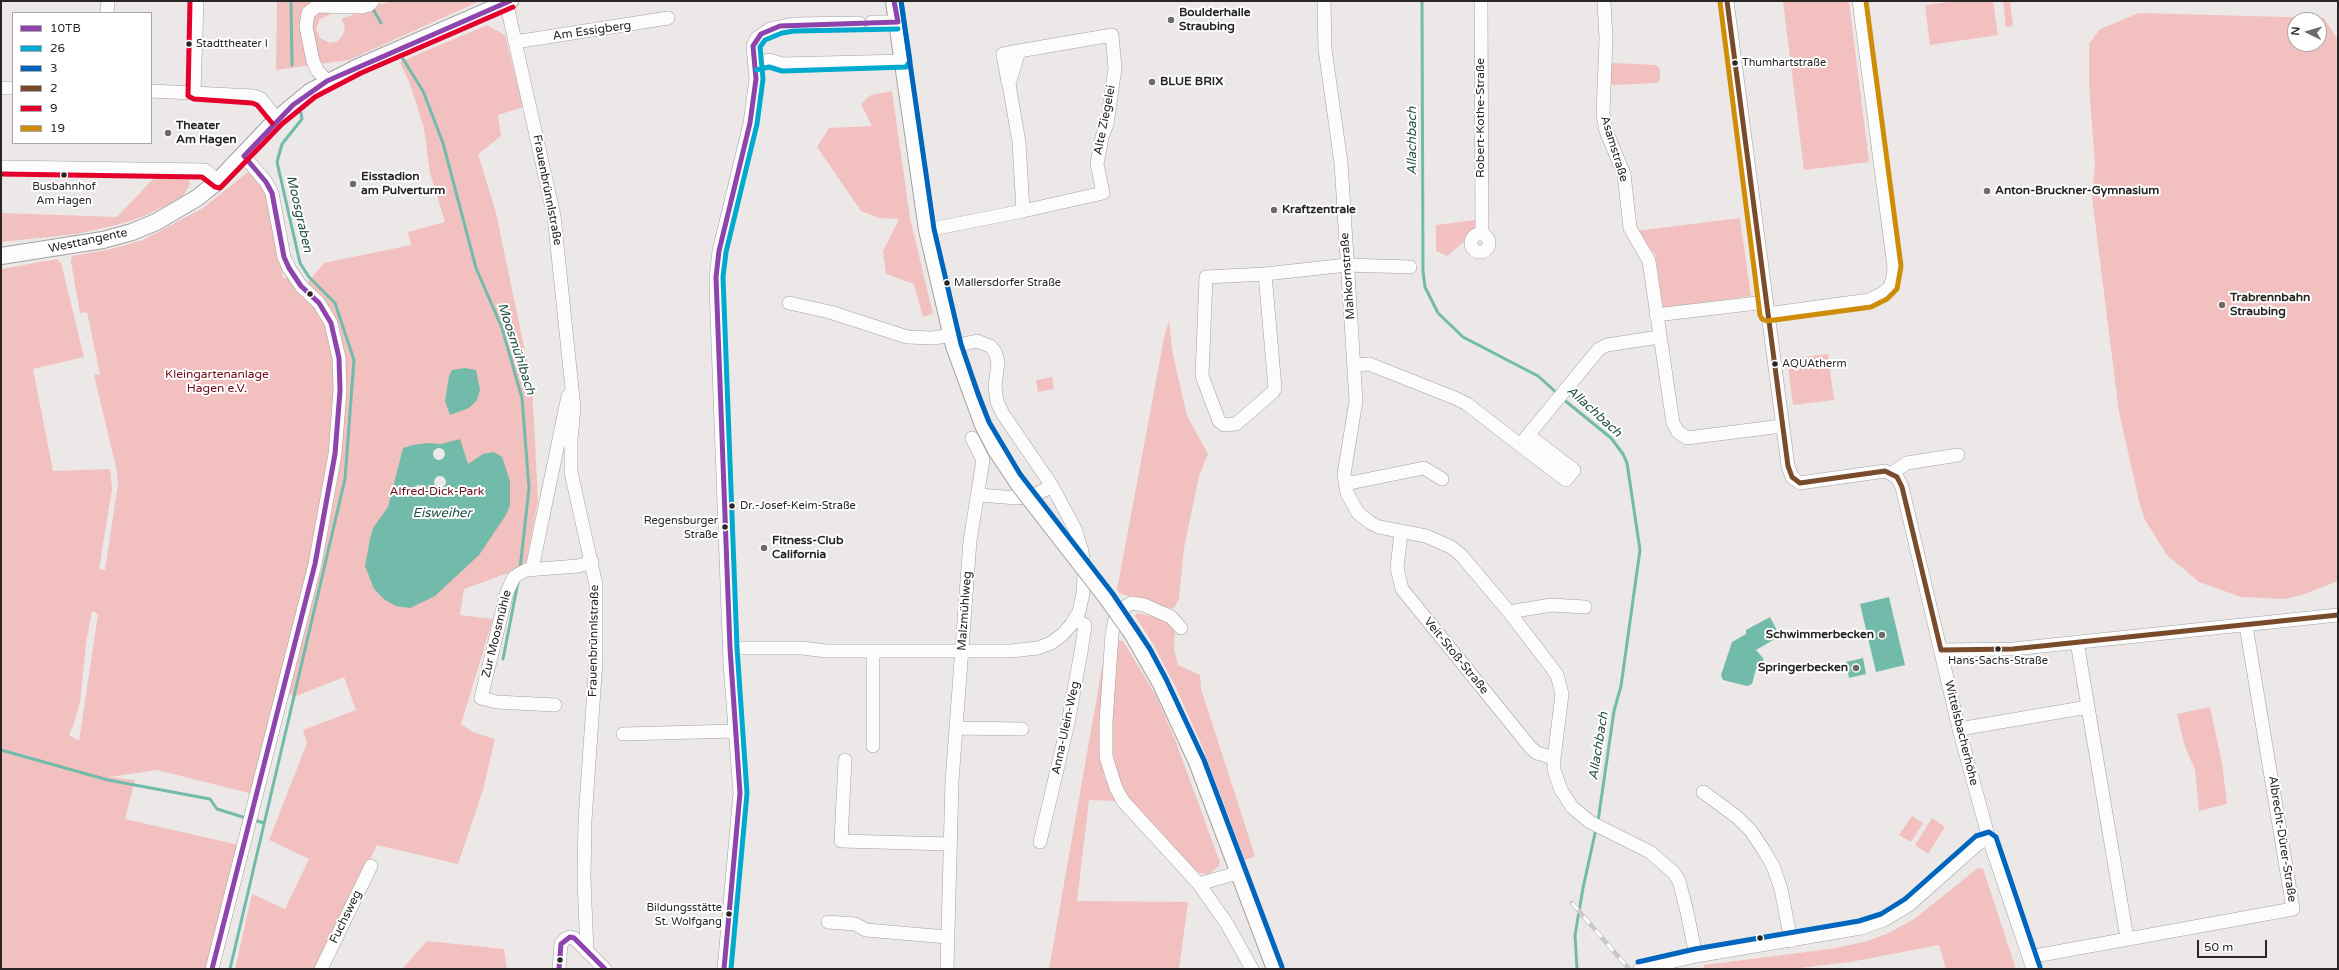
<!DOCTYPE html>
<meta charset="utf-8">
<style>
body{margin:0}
#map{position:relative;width:2339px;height:970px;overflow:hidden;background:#ece8e8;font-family:"Varela Round",sans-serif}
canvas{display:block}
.frame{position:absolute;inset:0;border:2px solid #292625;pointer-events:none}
.legend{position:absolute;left:12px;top:12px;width:140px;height:132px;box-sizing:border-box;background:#fff;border:1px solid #a9a8a8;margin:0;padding:5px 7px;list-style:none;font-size:12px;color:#292625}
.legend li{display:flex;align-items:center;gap:8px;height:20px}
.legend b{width:20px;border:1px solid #a9a8a8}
.north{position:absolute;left:2287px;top:12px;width:40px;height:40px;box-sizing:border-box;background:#fff;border:1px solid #a9a8a8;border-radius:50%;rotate:275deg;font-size:11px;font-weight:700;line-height:16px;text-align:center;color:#292625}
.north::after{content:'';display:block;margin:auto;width:14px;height:18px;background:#6d6a69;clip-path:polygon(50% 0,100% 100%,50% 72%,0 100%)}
.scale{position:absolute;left:2197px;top:940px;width:70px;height:18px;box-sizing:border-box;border:2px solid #292625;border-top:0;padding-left:5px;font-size:12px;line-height:14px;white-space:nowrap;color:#292625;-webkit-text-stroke:3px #fff;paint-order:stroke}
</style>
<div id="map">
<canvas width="2339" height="970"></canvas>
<div class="frame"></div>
<ul class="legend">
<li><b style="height:5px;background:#8e44ad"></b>10TB</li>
<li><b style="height:5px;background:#00a9ce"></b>26</li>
<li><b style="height:5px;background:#0065bd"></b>3</li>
<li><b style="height:5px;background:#7a4b2a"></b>2</li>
<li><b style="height:5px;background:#e4002b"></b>9</li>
<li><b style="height:5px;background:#ce8c07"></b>19</li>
</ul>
<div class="north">N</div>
<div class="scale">50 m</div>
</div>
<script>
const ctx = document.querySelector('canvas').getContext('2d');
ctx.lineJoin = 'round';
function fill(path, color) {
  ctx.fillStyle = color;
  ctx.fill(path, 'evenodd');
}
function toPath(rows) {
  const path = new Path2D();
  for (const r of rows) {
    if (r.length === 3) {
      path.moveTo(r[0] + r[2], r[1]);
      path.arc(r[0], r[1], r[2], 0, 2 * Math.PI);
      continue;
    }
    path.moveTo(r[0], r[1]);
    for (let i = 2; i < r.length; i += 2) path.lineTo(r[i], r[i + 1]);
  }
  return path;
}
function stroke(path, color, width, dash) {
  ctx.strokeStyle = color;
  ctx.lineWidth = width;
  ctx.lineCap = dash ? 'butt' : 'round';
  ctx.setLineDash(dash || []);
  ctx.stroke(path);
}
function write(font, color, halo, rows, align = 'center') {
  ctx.font = font + ' "Varela Round",sans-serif';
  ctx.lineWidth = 4;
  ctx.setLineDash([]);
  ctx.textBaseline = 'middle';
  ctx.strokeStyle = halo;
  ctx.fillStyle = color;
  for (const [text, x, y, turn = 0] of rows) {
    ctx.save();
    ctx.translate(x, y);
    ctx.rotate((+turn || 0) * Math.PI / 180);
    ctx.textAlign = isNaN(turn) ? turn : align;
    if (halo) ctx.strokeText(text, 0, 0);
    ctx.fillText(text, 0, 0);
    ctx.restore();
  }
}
fill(toPath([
 [277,1,329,1,330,14,319,20,316,29,320,38,330,43,338,41,343,35,345,26,341,19,391,1,480,1,349,60,276,70],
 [1783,1,1849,1,1869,162,1804,170],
 [1957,1,1993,1,1998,35,1930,45,1925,5],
 [2003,1,2010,1,2013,26,2006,27],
 [2139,13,2324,18,2338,40,2338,581,2302,595,2284,599,2241,597,2199,582,2167,555,2145,520,2140,505,2119,412,2092,197,2095,165,2089,85,2089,44,2100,29],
 [2295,20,2319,20,2319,44,2295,44],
 [487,25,505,35,523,107,498,115,501,136,478,154,496,213,532,385,538,501,525,567,464,589,460,615,493,619,461,724,473,732,495,739,483,790,458,864,377,845,318,969,235,969,252,894,285,909,309,859,269,840,307,743,303,730,356,710,344,677,296,696,289,694,321,569,338,477,343,431,341,350,307,283,324,263,411,245,408,232,445,222,430,173,424,128,410,84,400,62],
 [1613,63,1656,65,1660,69,1660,80,1656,83,1613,85,1611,83,1611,65],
 [892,91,910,218,933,314,923,317,914,284,886,274,883,251,899,219,879,218,861,211,817,147,829,128,872,126,861,104,871,95],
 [248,172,257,180,269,199,283,278,289,277,319,310,327,324,332,345,335,382,334,429,324,499,253,794,157,770,109,777,135,780,125,819,239,845,207,969,1,969,1,269,57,259,61,263,84,357,33,369,53,471,110,469,112,489,99,569,105,570,118,483,116,467,94,375,100,374,87,312,80,313,71,262,72,256,111,249,143,240,203,208],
 [92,611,98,614,79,741,69,735,74,724,80,702,86,643],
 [155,177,183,177,188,178,190,184,183,196,165,206,142,217,120,224,77,234,1,242,1,213,117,217],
 [1740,218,1751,296,1663,308,1655,254,1636,231],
 [1476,220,1477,228,1470,233,1466,241,1461,244,1447,256,1436,251,1436,225],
 [1169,320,1172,350,1187,416,1208,454,1199,476,1184,548,1179,599,1173,609,1121,594,1117,590,1164,338],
 [1828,354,1834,400,1793,405,1787,359],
 [1052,377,1054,389,1038,392,1036,380],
 [1137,613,1166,620,1175,629,1174,649,1178,665,1200,675,1201,689,1255,856,1245,860,1202,746,1176,688,1152,642,1135,616],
 [1108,634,1101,760,1104,776,1116,801,1089,800,1077,901,1188,902,1179,969,1049,969],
 [1115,640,1123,641,1155,694,1174,737,1220,862,1219,866,1209,874,1200,873,1191,867,1126,794,1120,782,1112,750],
 [2210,707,2222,763,2227,804,2199,811,2195,770,2184,744,2177,714],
 [1912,816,1923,823,1911,842,1899,835],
 [1932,818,1945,827,1928,854,1915,845],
 [1978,868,1983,869,2016,969,1946,969,1939,945,1850,962,1791,969,1704,969,1704,965,1830,949,1864,942,1889,933,1914,919],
 [427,941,504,949,507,969,402,969]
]), '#f2c0bf');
fill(toPath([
 [465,368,476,370,480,390,477,400,469,408,450,415,445,401,449,376,452,370],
 [460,439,468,464,483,454,494,452,502,457,510,481,510,505,506,515,479,555,435,596,410,608,396,606,385,600,374,589,365,566,370,539,373,528,388,507,403,448,413,445,428,443,441,444],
 [1889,597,1905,665,1876,672,1860,604],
 [1770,617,1780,636,1756,650,1763,658,1764,666,1756,669,1752,684,1747,686,1723,680,1721,675,1732,642,1746,634,1746,630],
 [1863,658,1866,674,1849,678,1846,662]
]), '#72bbaa');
fill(toPath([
 [439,454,6],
 [440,482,6],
 [419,491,6]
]), '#ece8e8');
stroke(toPath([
 [291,1,292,65],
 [1422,1,1423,271,1425,287,1438,313,1463,337,1538,376,1558,394],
 [373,9,381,23],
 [403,59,423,91,443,143,476,268,502,328,522,398,529,488,520,569],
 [1563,399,1611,438,1623,454,1627,463,1640,550,1621,686,1614,711,1598,821],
 [503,659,518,582],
 [1,750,108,780,210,799,217,809,246,818],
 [254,820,264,823],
 [230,969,345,479,354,360,335,303,309,277,300,263,277,162,282,144,302,119,301,113],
 [1577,969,1575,935,1583,888,1596,829]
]), '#72bbaa', 3);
const minor = toPath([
 [506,1,554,216,574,408,571,439,571,472,596,585,596,660,585,820,584,879,587,952],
 [1324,1,1325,49,1341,163,1356,401,1344,474,1347,493,1358,513,1371,523,1379,527,1426,536,1451,547,1461,555,1509,612,1549,664,1557,675,1562,694,1554,758,1554,770,1561,790,1572,807,1590,822,1650,852,1674,873,1679,881,1687,912,1696,956],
 [1481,1,1482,234],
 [1604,1,1606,39,1603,114,1606,131,1624,174,1630,228,1649,261,1673,423,1678,432,1687,438,1782,426],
 [1727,1,1788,466,1792,477,1800,483,1885,471,1897,477,1902,487,1959,729,1989,839,2033,969],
 [107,13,108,1],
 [872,22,898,22],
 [515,42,668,18],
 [755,63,769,60,782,64,903,61],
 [327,81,317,70,313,61,306,27,308,13,317,6,362,7,369,5,373,1],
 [1008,82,1003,54,1019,51],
 [1,88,13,88],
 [151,91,254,96,261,99,277,119],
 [194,92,197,1],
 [1,167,205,170,218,181],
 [927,230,1023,211,1103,193,1097,164,1102,137,1107,124,1115,68,1112,35,1019,51,1009,84,1019,142,1023,211],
 [1480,243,9],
 [1265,274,1275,388,1273,392,1236,424,1224,425,1219,421,1202,376,1206,277,1265,274,1347,265,1410,267],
 [789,303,830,312,907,337,933,338,952,335],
 [1767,314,1869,300,1883,293,1890,287,1893,277,1894,267,1859,1],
 [1656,315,1766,302],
 [1355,365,1369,364,1455,398,1467,404,1520,445,1599,349,1607,345,1659,337],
 [1520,445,1566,480,1574,470,1528,435],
 [1892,473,1907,463,1958,455],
 [1345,484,1424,468,1442,479],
 [979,495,1017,498,1033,496,1052,486],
 [1401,532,1397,568,1402,589,1531,748,1537,753,1554,758],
 [532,569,568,396],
 [1509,612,1551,605,1585,607],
 [1181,628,1171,617,1144,605,1132,603,1119,610,1115,619,1112,634,1106,722,1106,757,1116,788,1123,801,1199,884,1227,924,1252,969],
 [2077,642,2127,938],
 [730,648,802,648,826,651,1011,651,1038,648,1051,643,1062,635,1071,625,1079,612,1083,593,1084,574,1082,551,1075,529,1052,486,1003,414,997,402,995,387,998,362,995,352,990,346,977,341,954,346],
 [1941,650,2013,649,2338,615],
 [873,651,873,746],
 [555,705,497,702,481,698,507,592,514,577,526,570,578,566,592,562],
 [956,728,1022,729],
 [1959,729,2088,707],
 [623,734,735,731],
 [845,760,841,841,949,844],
 [1703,792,1737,817,1751,831,1763,849,1773,866,1781,889,1791,941],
 [1040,842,1068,723,1081,652,1085,625,1075,619],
 [1199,884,1237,873],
 [828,922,855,924,866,930,947,937],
 [2029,957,2293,909,2246,626],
 [212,969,315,564,335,454,340,391,339,358,331,323,319,303,301,286,289,268,284,257,272,193,266,182,244,156],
 [321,969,371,866],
 [559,969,561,944,565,939,570,937,574,938,605,969],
 [724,969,740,793,730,664,717,316,716,277,719,251,750,123,756,79,753,46,757,38,770,29,793,24,859,23],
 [947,969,952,781,970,541,983,460,972,438],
 [1640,969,1696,956,1861,928,1884,920,1909,905,1980,842,1989,839]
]);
const major = toPath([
 [894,1,927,230,954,346,983,425,996,450,1020,486],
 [1,256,103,240,132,232,156,222,197,198,218,181,277,119,311,91,358,67,510,1],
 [1132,633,1160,682,1197,762,1275,969]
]);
stroke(minor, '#a3a0a0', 14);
stroke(major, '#a3a0a0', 18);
stroke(minor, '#fcfcfc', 13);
stroke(major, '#fcfcfc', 16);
const rail = toPath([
 [1572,903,1629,969]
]);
stroke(rail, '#c9c8c8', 4.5);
stroke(rail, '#fff', 3, [9]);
const majorBridge = toPath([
 [1020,486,1107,598,1132,633]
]);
stroke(majorBridge, '#a3a0a0', 18, []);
stroke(majorBridge, '#fcfcfc', 16);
stroke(toPath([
 [212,969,315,564,335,454,340,391,339,358,331,323,319,303,301,286,289,268,284,257,272,193,266,182,244,156,293,105,327,81,510,1],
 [559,969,561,944,570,937,574,938,605,969],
 [724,969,740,793,730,648,716,277,719,251,750,123,756,79,753,46,761,34,780,26,898,22,894,1]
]), '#8e44ad', 5);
stroke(toPath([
 [756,70,769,67,782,71,906,67,910,61,901,1],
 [731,969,747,793,737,648,723,277,726,252,757,124,763,79,760,47,765,40,782,33,794,31,898,29]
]), '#00a9ce', 5);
stroke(toPath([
 [901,1,934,229,961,344,978,394,989,422,1020,474,1113,594,1150,649,1166,679,1204,760,1282,967],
 [1638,962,1695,949,1859,921,1881,914,1905,899,1976,836,1989,832,1996,837,2040,967]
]), '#0065bd', 5);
stroke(toPath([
 [1727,1,1788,466,1792,477,1800,483,1885,471,1897,477,1902,487,1941,650,2013,649,2338,615]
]), '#7a4b2a', 5);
stroke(toPath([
 [190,1,188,96,194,99,252,103,257,105,272,123],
 [1,174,202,177,215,187,220,188,282,124,315,97,361,73,513,7]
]), '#e4002b', 5);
stroke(toPath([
 [1720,2,1760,315,1762,319,1767,321,1871,307,1887,299,1897,289,1901,266,1866,1]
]), '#ce8c07', 5);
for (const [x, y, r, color] of [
 [1171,20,4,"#6d6a69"],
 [189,44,3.5,"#292625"],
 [1735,63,3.5,"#292625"],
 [1152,82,4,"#6d6a69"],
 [168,133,4,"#6d6a69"],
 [64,175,3.5,"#292625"],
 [353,184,4,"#6d6a69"],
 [1987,191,4,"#6d6a69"],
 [1274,210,4,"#6d6a69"],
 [947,283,3.5,"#292625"],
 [310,294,3.5,"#292625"],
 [2222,305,4,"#6d6a69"],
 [1775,364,3.5,"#292625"],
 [732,506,3.5,"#292625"],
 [725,527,3.5,"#292625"],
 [764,548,4,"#6d6a69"],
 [1882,635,4,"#6d6a69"],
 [1998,649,3.5,"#292625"],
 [1856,668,4,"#6d6a69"],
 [729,914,3.5,"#292625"],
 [1760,938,3.5,"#292625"],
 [560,960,3.5,"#292625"]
]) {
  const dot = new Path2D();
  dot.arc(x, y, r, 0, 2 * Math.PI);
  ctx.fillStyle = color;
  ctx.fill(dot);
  stroke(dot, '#fff', 1.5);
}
write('11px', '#292625', '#fff', [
 ["Stadttheater I",196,44],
 ["Thumhartstraße",1742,63],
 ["Busbahnhof",64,187,"center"],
 ["Am Hagen",64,201,"center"],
 ["Mallersdorfer Straße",954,283],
 ["AQUAtherm",1782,364],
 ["Dr.-Josef-Keim-Straße",740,506],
 ["Regensburger",718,521,"right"],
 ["Straße",718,535,"right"],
 ["Hans-Sachs-Straße",1998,661,"center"],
 ["Bildungsstätte",722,908,"right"],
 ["St. Wolfgang",722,922,"right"]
], 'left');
write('bold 12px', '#292625', '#fff', [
 ["Boulderhalle",1179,13],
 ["Straubing",1179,27],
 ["BLUE BRIX",1160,82],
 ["Theater",176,126],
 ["Am Hagen",176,140],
 ["Eisstadion",361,177],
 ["am Pulverturm",361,191],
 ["Anton-Bruckner-Gymnasium",1995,191],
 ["Kraftzentrale",1282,210],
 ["Trabrennbahn",2230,298],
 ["Straubing",2230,312],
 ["Fitness-Club",772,541],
 ["California",772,555],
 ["Schwimmerbecken",1874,635,"right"],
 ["Springerbecken",1848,668,"right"]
], 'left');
write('12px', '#292625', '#fff', [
 ["Am Essigberg",592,31,-8],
 ["Robert-Kothe-Straße",1481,118,-90],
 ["Alte Ziegelei",1105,120,-79],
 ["Asamstraße",1614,149,73],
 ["Frauenbrünnlstraße",547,190,79],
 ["Westtangente",88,241,-12],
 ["Mahkornstraße",1348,276,-94],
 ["Malzmühlweg",965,611,-86],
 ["Zur Moosmühle",497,634,-76],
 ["Frauenbrünnlstraße",594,641,-89],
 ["Veit-Stoß-Straße",1456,656,51],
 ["Anna-Ulein-Weg",1066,728,-78],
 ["Wittelsbacherhöhe",1961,733,76],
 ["Albrecht-Dürer-Straße",2282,839,81],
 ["Fuchsweg",346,917,-64]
]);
write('12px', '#730b1b', '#fff', [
 ["Kleingartenanlage",217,375],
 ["Hagen e.V.",217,389],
 ["Alfred-Dick-Park",437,492]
]);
write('italic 13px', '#235045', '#fff', [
 ["Allachbach",1413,141,-90],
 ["Moosgraben",299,214,77],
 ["Moosmühlbach",516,349,72],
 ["Allachbach",1594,412,42],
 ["Eisweiher",442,514],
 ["Allachbach",1599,746,-81]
]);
</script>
